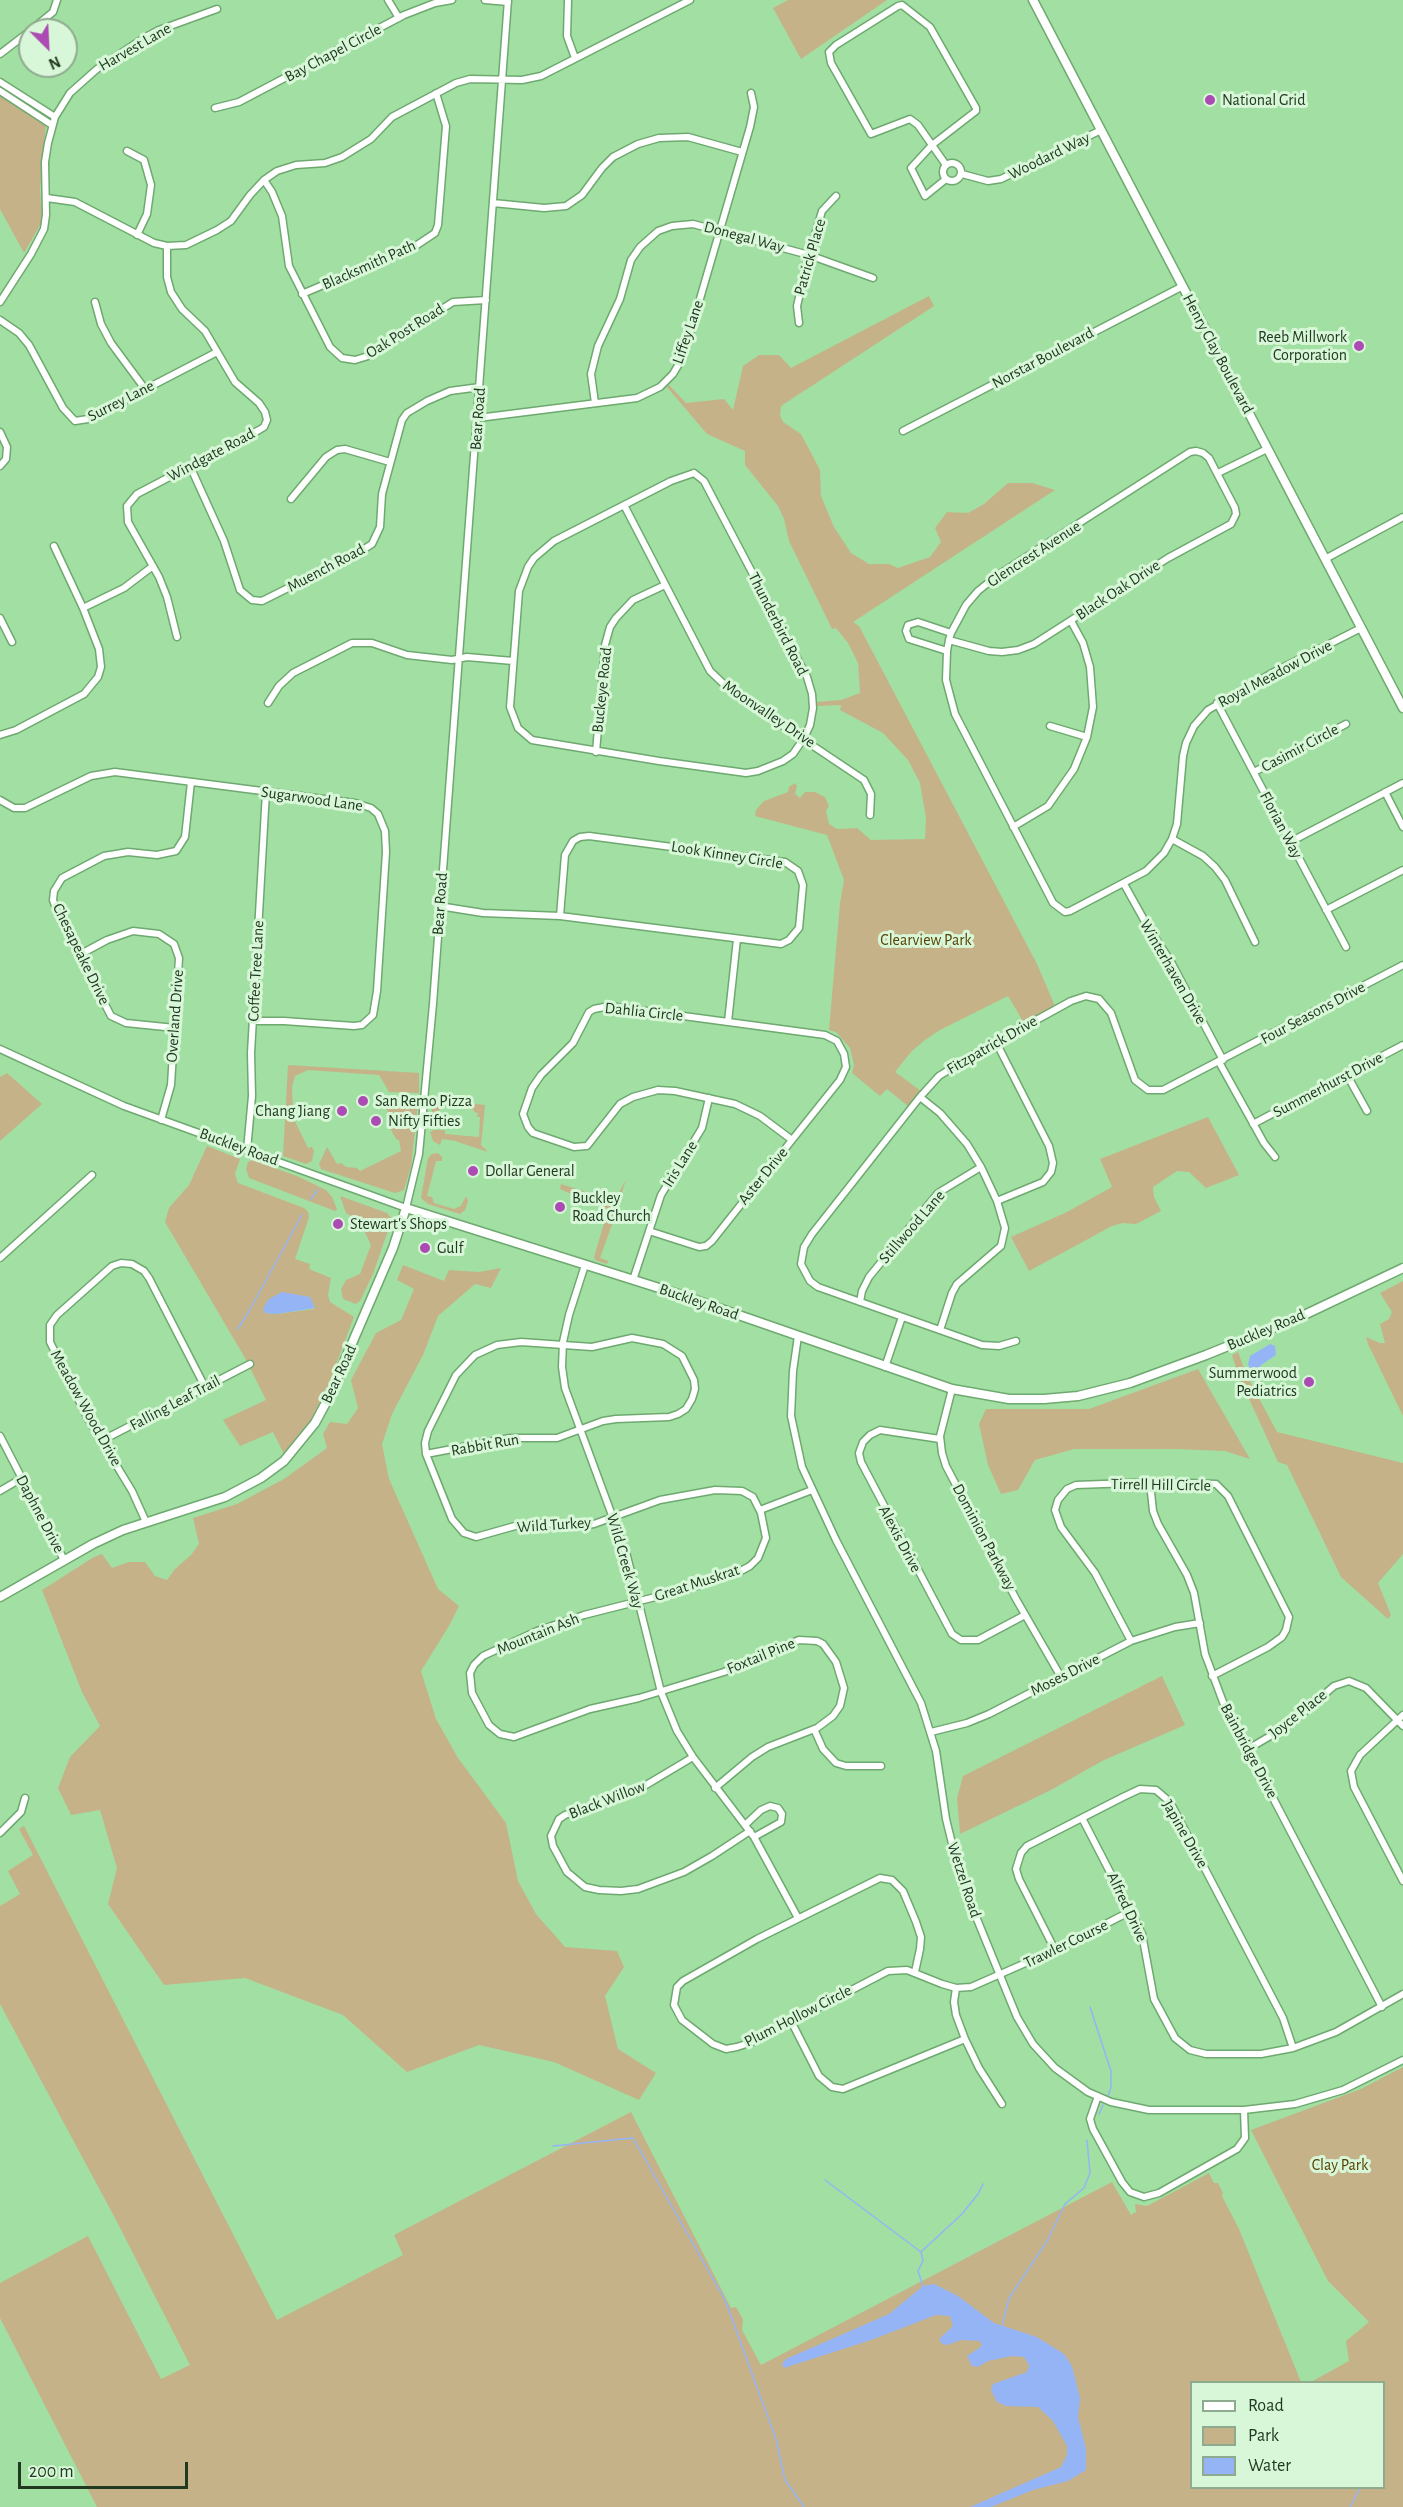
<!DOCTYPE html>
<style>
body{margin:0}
#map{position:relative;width:1403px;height:2507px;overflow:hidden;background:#a2dfa2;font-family:"Alegreya Sans",sans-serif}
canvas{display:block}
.legend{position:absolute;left:1190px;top:2381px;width:195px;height:108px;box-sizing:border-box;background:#d8f7d8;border:2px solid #8fab8f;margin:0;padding:8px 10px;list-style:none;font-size:18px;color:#213921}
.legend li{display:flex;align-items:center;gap:12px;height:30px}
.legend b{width:30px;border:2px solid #8fab8f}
.north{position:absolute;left:18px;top:18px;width:60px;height:60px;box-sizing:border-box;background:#d8f7d8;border:2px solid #8fab8f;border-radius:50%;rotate:156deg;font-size:16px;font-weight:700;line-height:24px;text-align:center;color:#213921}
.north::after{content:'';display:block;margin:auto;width:21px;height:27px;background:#ac4bb3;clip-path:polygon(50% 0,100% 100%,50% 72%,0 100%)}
.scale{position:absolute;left:18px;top:2462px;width:170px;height:27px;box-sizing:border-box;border:3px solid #213921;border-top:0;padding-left:8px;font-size:18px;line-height:21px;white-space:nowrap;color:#213921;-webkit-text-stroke:4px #d8f7d8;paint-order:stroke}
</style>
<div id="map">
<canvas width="1403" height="2507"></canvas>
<ul class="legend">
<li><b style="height:8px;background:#fff"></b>Road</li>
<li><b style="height:16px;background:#c6b289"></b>Park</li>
<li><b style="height:16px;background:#95b4f5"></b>Water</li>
</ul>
<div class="north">N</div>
<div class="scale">200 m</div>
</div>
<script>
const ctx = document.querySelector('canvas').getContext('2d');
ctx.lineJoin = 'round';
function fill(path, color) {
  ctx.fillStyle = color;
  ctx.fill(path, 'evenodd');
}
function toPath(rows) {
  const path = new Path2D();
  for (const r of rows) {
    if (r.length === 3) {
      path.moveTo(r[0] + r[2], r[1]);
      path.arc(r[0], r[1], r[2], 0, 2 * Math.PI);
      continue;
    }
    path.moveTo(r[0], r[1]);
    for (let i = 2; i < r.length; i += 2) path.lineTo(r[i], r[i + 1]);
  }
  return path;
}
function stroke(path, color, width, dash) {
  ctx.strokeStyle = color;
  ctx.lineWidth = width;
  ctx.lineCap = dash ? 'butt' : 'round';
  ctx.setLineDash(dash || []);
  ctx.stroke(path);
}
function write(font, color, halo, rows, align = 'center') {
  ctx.font = font + ' "Alegreya Sans",sans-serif';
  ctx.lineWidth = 6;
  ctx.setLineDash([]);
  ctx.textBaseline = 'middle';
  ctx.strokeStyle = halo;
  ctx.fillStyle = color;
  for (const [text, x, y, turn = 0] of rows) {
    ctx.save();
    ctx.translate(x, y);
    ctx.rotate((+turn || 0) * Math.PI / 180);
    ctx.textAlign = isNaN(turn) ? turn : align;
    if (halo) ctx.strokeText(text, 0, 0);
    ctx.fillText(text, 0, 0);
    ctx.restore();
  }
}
fill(toPath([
 [788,0,887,0,801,59,773,8],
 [0,95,46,124,40,189,42,222,24,253,0,209],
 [929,296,934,306,781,406,780,415,783,422,801,434,820,470,821,496,834,527,851,553,869,564,889,564,898,568,930,557,941,542,935,528,947,512,968,513,984,504,1008,483,1032,483,1055,490,853,622,859,626,1037,964,1055,1006,1024,1023,1008,996,940,1030,925,1040,911,1052,895,1072,921,1091,909,1107,887,1089,880,1096,852,1073,854,1065,850,1048,836,1032,829,1030,840,903,844,880,827,835,755,816,756,810,764,801,788,792,789,787,795,783,797,786,795,794,800,798,805,792,815,792,825,797,829,806,826,811,829,824,837,829,857,828,871,840,925,839,926,818,920,783,908,760,883,733,840,710,841,705,817,706,817,702,841,700,860,693,858,663,848,643,836,628,832,629,789,541,784,519,778,506,745,465,745,451,707,434,667,387,669,385,686,403,724,399,733,410,743,366,759,355,779,355,791,368],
 [288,1065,419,1073,419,1093,389,1092,379,1075,308,1070,295,1076,292,1087,293,1111,291,1113,308,1148,312,1147,314,1151,312,1161,306,1164,283,1156],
 [7,1073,42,1104,0,1141,0,1077],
 [433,1099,485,1105,481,1145,488,1152,455,1141,442,1139,440,1145,433,1141,430,1132,434,1130,445,1130,445,1134,479,1137,480,1117,477,1117,478,1113,474,1112,474,1110,440,1103,438,1123,435,1123,431,1120],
 [386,1100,418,1104,411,1167,404,1190,395,1193,321,1169,319,1164,327,1147,337,1164,341,1163,346,1167,357,1168,360,1171,401,1151,399,1140,396,1139,390,1128,391,1117,384,1105],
 [1208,1117,1239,1175,1206,1188,1189,1172,1177,1171,1153,1187,1154,1197,1161,1211,1136,1224,1123,1223,1112,1226,1029,1271,1011,1237,1067,1212,1112,1187,1100,1159],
 [207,1146,240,1159,235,1174,238,1183,304,1208,308,1212,309,1217,295,1259,310,1264,309,1269,331,1278,328,1295,330,1302,354,1317,329,1383,311,1420,294,1444,284,1454,273,1432,240,1446,223,1420,266,1400,245,1358,165,1222,169,1208,189,1185],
 [280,1293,310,1297,314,1309,277,1314,265,1313],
 [438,1153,442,1157,442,1161,436,1161,427,1196,432,1197,434,1203,454,1209,461,1206,466,1196,468,1201,465,1210,460,1214,428,1204,421,1198,428,1158,432,1154],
 [252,1160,297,1176,326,1190,332,1197,337,1209,335,1211,249,1178,246,1169,248,1162],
 [626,1180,619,1201,620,1202,600,1258,608,1261,607,1264,595,1260,594,1257,608,1210,560,1189,561,1184,614,1201],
 [340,1196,387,1213,392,1219,373,1274,360,1301,356,1304,343,1299,341,1289,346,1280,360,1274,371,1245,360,1222,346,1213],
 [403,1265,444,1281,449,1270,479,1272,501,1268,491,1288,475,1284,438,1316,423,1355,392,1414,382,1444,389,1479,438,1589,459,1606,449,1626,421,1671,436,1719,458,1758,506,1823,518,1881,536,1914,565,1947,617,1951,624,1967,605,1996,618,2049,656,2073,639,2100,554,2062,479,2045,407,2072,343,2015,245,1978,164,1985,108,1904,117,1868,100,1810,71,1815,58,1788,70,1757,100,1726,82,1692,42,1590,94,1557,102,1554,112,1568,129,1562,145,1562,155,1576,167,1580,175,1569,191,1555,199,1544,193,1518,237,1504,284,1479,327,1448,323,1434,330,1422,347,1424,358,1408,351,1380,376,1333,401,1320,414,1289,397,1280],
 [1403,1281,1403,1416,1368,1344,1366,1337,1380,1343,1385,1343,1380,1324,1389,1319,1392,1312,1380,1293],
 [1238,1352,1246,1374,1277,1432,1403,1463,1403,1554,1378,1583,1391,1615,1388,1619,1341,1577,1287,1465,1278,1462,1239,1377,1232,1355],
 [1198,1369,1250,1459,1225,1451,1176,1449,1074,1449,1035,1460,1018,1490,1001,1494,988,1465,979,1424,986,1409,1089,1409],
 [1162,1676,1185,1725,1102,1761,1051,1790,960,1834,957,1798,963,1776],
 [24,1826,277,2320,403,2255,394,2235,631,2112,731,2308,736,2307,743,2319,742,2330,761,2365,1112,2182,1131,2215,1136,2212,1135,2204,1147,2206,1209,2173,1214,2183,1218,2183,1223,2193,1222,2196,1239,2229,1301,2382,1192,2382,1192,2488,1384,2488,1384,2382,1311,2382,1349,2361,1346,2341,1369,2322,1328,2281,1251,2130,1361,2089,1403,2067,1403,2507,97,2507,0,2318,0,2283,88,2236,161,2379,190,2365,116,2220,0,2004,0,1906,20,1894,8,1871,33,1855,19,1829]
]), '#c6b289');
fill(toPath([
 [282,1292,310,1297,315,1308,277,1314,265,1313,263,1309,269,1299],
 [1270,1344,1275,1346,1276,1355,1261,1365,1256,1375,1253,1376,1248,1364,1250,1356],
 [934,2284,958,2296,994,2323,1037,2337,1064,2354,1072,2366,1080,2398,1078,2417,1086,2449,1086,2470,1068,2481,1033,2490,991,2507,970,2507,1061,2467,1067,2455,1067,2446,1053,2421,1038,2407,1006,2406,997,2402,991,2390,993,2384,1027,2372,1029,2365,1024,2357,1012,2356,988,2361,978,2367,972,2366,967,2356,982,2346,980,2341,961,2340,947,2345,942,2344,939,2339,953,2326,950,2316,936,2315,871,2340,784,2368,782,2364,786,2359,889,2314,923,2286]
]), '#95b4f5');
stroke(toPath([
 [311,1199,317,1190],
 [238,1329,249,1311,302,1215],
 [1090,2007,1111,2071,1111,2087,1108,2096],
 [1099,2114,1103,2105],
 [553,2146,633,2138,725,2300,776,2439,785,2480,804,2507],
 [825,2180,921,2252,923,2261,918,2271,923,2286],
 [921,2252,962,2214,978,2194,983,2184],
 [1002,2326,1009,2298,1047,2241,1065,2204,1084,2188,1090,2173,1087,2140],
 [1350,2507,1360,2488]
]), '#95b4f5', 1.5);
const minor = toPath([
 [388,0,399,18],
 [485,0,508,2],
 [568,0,567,36,575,58],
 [31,30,53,12,57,0],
 [0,54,30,31],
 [0,82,55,117],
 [0,91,52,125],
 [215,108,239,102,404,15,435,3,452,0],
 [127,151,144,160,151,185,147,214,137,235],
 [952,172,9],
 [946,165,918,125,910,119,871,134,831,63,829,52,836,45,898,6,902,5,930,27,976,108,976,111,932,145,911,168,925,196,946,179],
 [962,174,988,181,1001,179,1101,130],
 [264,180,272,192,282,216,289,266,330,347,342,358,355,360,368,356,453,302,486,300],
 [47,198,75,202,154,243,167,246,186,245,217,230,231,221,250,195,264,180,277,171,296,165,325,163,342,157,371,139,392,117,456,83,470,79,522,80,541,76,690,0],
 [493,203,544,208,566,206,582,195,602,168,613,157,638,144,659,138,688,137,742,152],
 [167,246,167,277,171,292,182,309,205,331,235,382,259,403,265,412,267,420,264,427,259,430,137,494,127,506,128,522,159,577,167,597,177,637],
 [302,294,417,245,435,233,438,225,446,126,436,93],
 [0,302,31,254,44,229,46,215,45,162,48,143,55,117,70,93,97,69,144,38,159,30,217,9],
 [95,302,101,324,111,343,145,389],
 [0,320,19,333,29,345,63,408,75,421,88,419,217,352],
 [799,323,797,306,809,255,822,211,836,196],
 [595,403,591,374,598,346,620,299,631,260,640,247,658,231,672,226,693,224,809,255,873,278],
 [478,418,637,398,660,387,673,374,683,357,750,127,754,107,751,93],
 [903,431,1183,286],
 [0,432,7,447,6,459,0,466],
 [190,466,224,541,240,590,252,600,262,601,358,553,372,544,380,527,382,494,402,420,407,413,427,401,450,391,480,387],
 [694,473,704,481,807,677,812,694,813,708,810,725,804,738,793,754,783,761,758,771,746,773,659,761,532,740,518,728,510,707,519,591,528,567,534,558,554,541,671,481,694,473],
 [1218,473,1267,449],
 [291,499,326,457,337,450,345,449,390,462],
 [624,505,710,671,731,691,864,780,871,794,870,815],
 [1325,559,1403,517],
 [83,608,124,588,153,566],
 [0,618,12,642],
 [949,640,989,651,1002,652,1018,650,1034,644,1168,558,1231,524,1236,514,1235,508,1209,458,1203,453,1196,451,1190,452,998,575,978,591,966,605,951,633,949,640,947,651,946,680,955,714,1053,903,1065,912,1070,911,1146,871,1164,853,1172,839,1177,824,1183,756,1186,743,1194,726,1208,710,1274,672,1361,628],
 [947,651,909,639,906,631,908,625,918,622,951,633],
 [268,703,279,686,293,673,352,643,372,643,407,655,452,660,467,657,513,661],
 [1217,703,1346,947],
 [1050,726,1087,737],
 [0,735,16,730,84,694,98,677,101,667,99,649,83,608,54,546],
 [596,752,605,645,610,627,616,618,633,600,665,585],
 [1254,772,1346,724],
 [1385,792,1403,827],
 [0,800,14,808,25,808,91,776,115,772,355,803,371,808,378,814,385,831,386,852,377,991,373,1015,362,1025,354,1026,284,1021,254,1021],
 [1013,827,1048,806,1074,769,1087,737,1093,707,1090,667,1083,643,1071,621],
 [1172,839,1203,856,1215,867,1225,880,1255,942],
 [1290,842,1403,783],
 [1124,884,1148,927,1171,962,1223,1060],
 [439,906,483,913,560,916,781,944,789,940,799,928,803,885,798,871,785,862,589,836,580,837,573,841,565,855,560,916],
 [1326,910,1403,870],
 [79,955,107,940,133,931,159,934,174,944,179,958,171,1085,161,1120],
 [728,1022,737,939],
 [175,1028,126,1023,111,1016,58,914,53,900,54,891,62,878,104,856,128,852,157,855,176,851,185,837,191,782],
 [996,1042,1049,1146,1053,1163,1051,1172,1043,1182,997,1201],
 [0,1049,124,1106,406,1208,419,1154,433,1004,508,0],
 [1219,1062,1264,1143,1275,1157],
 [1347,1075,1367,1111],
 [920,1097,940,1113,967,1144,981,1167,997,1201,1005,1228,1001,1246,957,1284,952,1293,940,1330],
 [1253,1124,1403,1045],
 [247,1150,252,1096,251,1053,266,792],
 [649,1231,699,1247,706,1246,712,1241,792,1140,840,1080,846,1067,844,1054,837,1041,825,1035,609,1006,594,1009,589,1012,573,1043,541,1075,532,1088,523,1114,528,1127,533,1133,574,1147,587,1146,620,1104,633,1097,658,1090,675,1091,735,1104,760,1116,792,1140],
 [0,1258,92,1175],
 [585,1265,569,1315,563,1342,562,1367,565,1388,627,1556,661,1692,677,1731,693,1757,754,1837,798,1918],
 [633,1280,661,1195,702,1128,709,1098],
 [860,1302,862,1291,869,1277,938,1193,981,1167],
 [798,1336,793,1371,791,1416,802,1467,836,1540,921,1703,936,1751,946,1819,961,1880,1017,2017,1033,2044,1055,2068,1088,2092,1111,2102,1149,2110,1244,2110,1295,2104,1343,2090,1403,2060],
 [1016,1341,999,1346,982,1345,818,1287,810,1281,801,1264,804,1247,812,1234,920,1097,939,1076,971,1056,1071,1001,1086,996,1099,999,1111,1013,1135,1080,1148,1090,1163,1090,1403,965],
 [885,1367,902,1317],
 [952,1389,940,1436,942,1453,946,1466,1016,1599,1061,1677],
 [0,1436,64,1560],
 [940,1439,880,1430,870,1435,863,1442,859,1453,861,1462,952,1634,961,1640,978,1640,1025,1615],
 [101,1441,250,1364],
 [426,1454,510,1438,557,1438,603,1421,616,1419,669,1417,678,1414,686,1409,692,1399,695,1389,694,1380,682,1356,663,1344,632,1338,592,1347,521,1342,497,1345,475,1355,456,1375,428,1431,425,1443,426,1454,452,1519,464,1533,476,1537,515,1526,542,1523,580,1526,594,1524,660,1500,715,1490,742,1491,753,1497,761,1513,766,1538,758,1558,750,1566,739,1572,691,1588,584,1615,537,1631,483,1656,474,1665,470,1673,472,1693,489,1725,500,1734,514,1737,590,1709,639,1698,724,1672,799,1640,817,1641,823,1644,836,1662,844,1688,840,1706,833,1716,817,1728,768,1747,752,1757,715,1788],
 [1150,1483,1153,1511,1158,1524,1187,1575,1194,1593,1205,1654,1223,1702,1382,2007],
 [0,1491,22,1478],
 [760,1510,812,1490],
 [146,1522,132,1491,87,1417,50,1342,50,1325,57,1315,112,1266,121,1263,132,1264,144,1271,149,1278,205,1387],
 [1131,1641,1095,1573,1061,1527,1055,1510,1058,1500,1067,1489,1076,1485,1159,1482,1216,1484,1228,1496,1289,1617,1286,1630,1282,1637,1268,1647,1212,1676],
 [1403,1715,1360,1755,1351,1771,1354,1787,1403,1881],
 [814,1729,823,1749,836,1763,846,1766,881,1766],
 [931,1732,967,1723,989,1714,1131,1641,1175,1627,1200,1623],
 [1248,1749,1289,1725,1334,1686,1349,1681,1366,1688,1403,1726],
 [693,1757,636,1791,565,1815,559,1819,551,1836,553,1846,567,1872,585,1887,599,1890,621,1891,638,1889,684,1872,712,1856,750,1831],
 [1082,1818,1142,1934,1154,1999,1175,2038,1190,2050,1206,2054,1261,2054,1293,2048,1336,2032,1403,1994],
 [745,1825,761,1810,770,1806,778,1808,782,1814,781,1822,754,1837],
 [0,1833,21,1812,25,1798],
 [1055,1950,1019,1879,1016,1869,1021,1853,1027,1846,1123,1797,1140,1789,1156,1790,1170,1802,1283,2018,1293,2048],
 [915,1972,920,1949,921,1937,916,1922,903,1891,892,1880,880,1878,757,1939,683,1981,677,1987,674,2005,682,2020,713,2044,726,2049,737,2047,752,2042,888,1971,907,1970,942,1984,956,1988,971,1987,1055,1950,1131,1911],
 [956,1988,954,2002,956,2015,965,2039,979,2068,1002,2104],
 [791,2021,819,2076,832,2087,843,2089,965,2039],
 [1098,2096,1090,2119,1093,2129,1122,2182,1130,2192,1144,2197,1159,2193,1237,2149,1245,2138,1244,2110]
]);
const major = toPath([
 [1033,0,1403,708],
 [0,1597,93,1544,123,1530,225,1497,261,1478,284,1461,315,1423,329,1397,393,1248,406,1208,678,1294,952,1389,1009,1399,1044,1399,1078,1396,1130,1383,1206,1355,1302,1316,1403,1268]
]);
stroke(minor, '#6ea970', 9);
stroke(major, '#6ea970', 11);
stroke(minor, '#fff', 6);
stroke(major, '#fff', 8);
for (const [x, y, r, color] of [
 [1210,100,6,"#ac4bb3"],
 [1359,346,6,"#ac4bb3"],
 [363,1101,6,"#ac4bb3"],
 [342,1111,6,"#ac4bb3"],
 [376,1121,6,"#ac4bb3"],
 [473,1171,6,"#ac4bb3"],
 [560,1207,6,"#ac4bb3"],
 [338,1224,6,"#ac4bb3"],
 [425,1248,6,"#ac4bb3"],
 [1309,1382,6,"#ac4bb3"]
]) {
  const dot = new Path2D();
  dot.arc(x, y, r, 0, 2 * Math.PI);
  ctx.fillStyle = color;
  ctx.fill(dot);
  stroke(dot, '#d8f7d8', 2);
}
write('16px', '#213921', '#d8f7d8', [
 ["Harvest Lane",135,47,-30],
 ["Bay Chapel Circle",333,53,-28],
 ["Woodard Way",1049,156,-26],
 ["Donegal Way",744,237,15],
 ["Patrick Place",810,257,-74],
 ["Blacksmith Path",369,265,-24],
 ["Oak Post Road",405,331,-32],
 ["Liffey Lane",688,332,-71],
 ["Henry Clay Boulevard",1218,354,62],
 ["Norstar Boulevard",1043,358,-28],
 ["Surrey Lane",121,401,-27],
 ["Bear Road",478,419,-86],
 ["Windgate Road",211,455,-28],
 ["Glencrest Avenue",1034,554,-33],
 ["Muench Road",326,568,-28],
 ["Black Oak Drive",1118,590,-33],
 ["Thunderbird Road",778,624,63],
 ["Royal Meadow Drive",1275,674,-28],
 ["Buckeye Road",602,690,-84],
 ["Moonvalley Drive",769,714,34],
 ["Casimir Circle",1300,748,-28],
 ["Sugarwood Lane",312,799,8],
 ["Florian Way",1281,825,62],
 ["Look Kinney Circle",727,855,9],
 ["Bear Road",440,904,-86],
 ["Chesapeake Drive",81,954,64],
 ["Coffee Tree Lane",256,971,-87],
 ["Winterhaven Drive",1173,972,60],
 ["Dahlia Circle",644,1012,6],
 ["Four Seasons Drive",1313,1013,-28],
 ["Overland Drive",175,1016,-86],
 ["Fitzpatrick Drive",992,1045,-30],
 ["Summerhurst Drive",1328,1085,-28],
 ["Buckley Road",239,1147,20],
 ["Iris Lane",680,1164,-58],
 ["Aster Drive",763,1176,-51],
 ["Stillwood Lane",912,1227,-49],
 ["Buckley Road",699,1302,19],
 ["Buckley Road",1266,1330,-23],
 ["Bear Road",339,1374,-65],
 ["Falling Leaf Trail",175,1403,-28],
 ["Meadow Wood Drive",86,1408,61],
 ["Rabbit Run",485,1445,-10],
 ["Tirrell Hill Circle",1161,1485,1],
 ["Daphne Drive",40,1514,62],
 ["Wild Turkey",554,1525,-4],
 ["Dominion Parkway",984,1537,62],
 ["Alexis Drive",900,1539,62],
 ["Wild Creek Way",625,1561,74],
 ["Great Muskrat",697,1583,-18],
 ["Mountain Ash",538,1634,-22],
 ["Foxtail Pine",761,1656,-22],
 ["Moses Drive",1065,1675,-27],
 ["Joyce Place",1298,1714,-38],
 ["Bainbridge Drive",1249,1751,62],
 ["Black Willow",607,1800,-21],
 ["Japine Drive",1185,1834,60],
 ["Wetzel Road",964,1880,72],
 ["Alfred Drive",1127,1907,65],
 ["Trawler Course",1066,1944,-26],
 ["Plum Hollow Circle",798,2016,-27]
]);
write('16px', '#213921', '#d8f7d8', [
 ["National Grid",1222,100],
 ["Reeb Millwork",1347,337,"right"],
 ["Corporation",1347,355,"right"],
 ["San Remo Pizza",375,1101],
 ["Chang Jiang",330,1111,"right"],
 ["Nifty Fifties",388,1121],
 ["Dollar General",485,1171],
 ["Buckley",572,1198],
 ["Road Church",572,1216],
 ["Stewart's Shops",350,1224],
 ["Gulf",437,1248],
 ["Summerwood",1297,1373,"right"],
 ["Pediatrics",1297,1391,"right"]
], 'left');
write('16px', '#584103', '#d8f7d8', [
 ["Clearview Park",926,940],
 ["Clay Park",1340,2165]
]);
</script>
